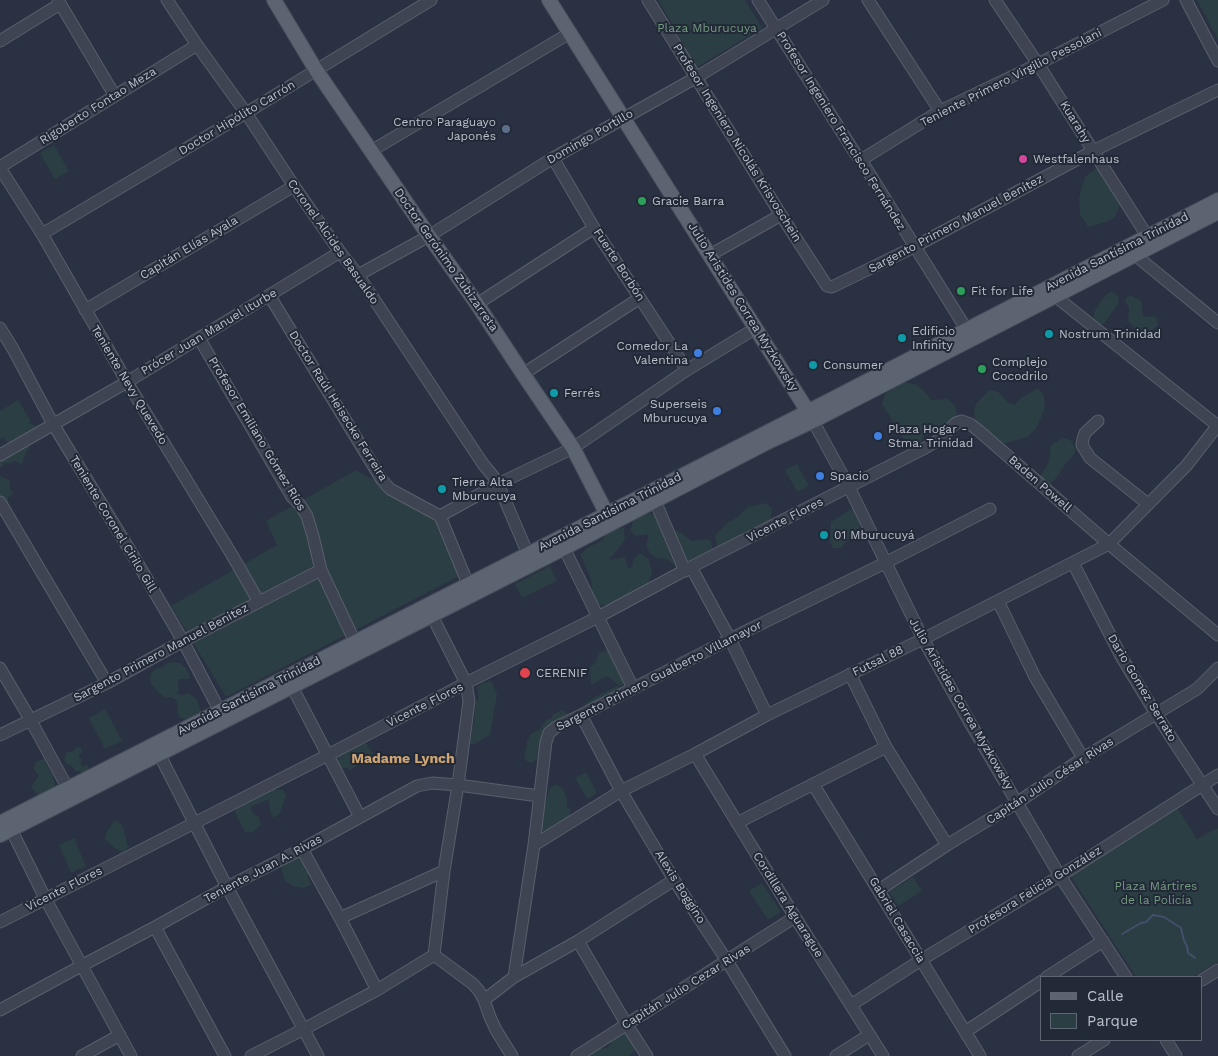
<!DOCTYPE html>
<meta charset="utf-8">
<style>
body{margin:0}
#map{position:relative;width:1218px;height:1056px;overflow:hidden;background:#293142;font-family:"Work Sans",sans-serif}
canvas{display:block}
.legend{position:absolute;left:1040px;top:976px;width:162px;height:65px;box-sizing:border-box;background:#222937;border:1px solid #5f6572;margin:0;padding:6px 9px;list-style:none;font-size:15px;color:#bbc0cb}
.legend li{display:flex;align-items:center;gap:10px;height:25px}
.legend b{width:25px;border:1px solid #5f6572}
</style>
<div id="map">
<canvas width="1218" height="1056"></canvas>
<ul class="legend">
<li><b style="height:6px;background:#5c6371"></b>Calle</li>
<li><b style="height:14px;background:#2b3e43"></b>Parque</li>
</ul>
</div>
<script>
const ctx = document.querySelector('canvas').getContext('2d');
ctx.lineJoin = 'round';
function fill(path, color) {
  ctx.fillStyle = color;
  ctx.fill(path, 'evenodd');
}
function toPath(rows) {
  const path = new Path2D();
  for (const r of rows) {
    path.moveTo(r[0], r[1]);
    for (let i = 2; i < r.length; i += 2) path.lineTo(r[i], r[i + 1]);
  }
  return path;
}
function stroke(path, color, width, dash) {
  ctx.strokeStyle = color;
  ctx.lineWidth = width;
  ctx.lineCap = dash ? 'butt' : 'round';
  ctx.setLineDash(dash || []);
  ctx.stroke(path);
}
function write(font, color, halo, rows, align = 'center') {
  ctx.font = font + ' "Work Sans",sans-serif';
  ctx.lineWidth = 4;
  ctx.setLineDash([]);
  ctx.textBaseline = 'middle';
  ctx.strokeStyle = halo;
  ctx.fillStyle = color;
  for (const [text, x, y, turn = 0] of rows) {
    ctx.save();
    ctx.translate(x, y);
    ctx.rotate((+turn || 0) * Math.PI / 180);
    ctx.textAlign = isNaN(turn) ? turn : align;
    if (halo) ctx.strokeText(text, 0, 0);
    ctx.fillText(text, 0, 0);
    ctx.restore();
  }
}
fill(toPath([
 [658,0,745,0,762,28,697,67],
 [1197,0,1218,0,1218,40],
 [54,145,69,171,55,179,40,153],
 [1103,163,1124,196,1115,217,1106,222,1088,227,1080,215,1079,199,1082,185,1086,176],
 [1109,292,1112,292,1117,295,1119,298,1118,304,1104,324,1096,325,1093,324,1094,312,1103,299],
 [1130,295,1141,301,1142,303,1142,313,1143,315,1146,317,1155,316,1157,319,1158,325,1150,332,1147,333,1141,332,1135,329,1129,322,1128,319,1129,308,1127,305,1125,299],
 [900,381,917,385,926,393,931,400,948,399,955,406,958,420,944,436,936,431,927,430,921,441,916,446,907,444,882,404,885,394,892,387],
 [1038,388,1044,395,1045,409,1035,430,1027,437,1006,443,994,443,979,430,975,418,974,411,976,404,989,390,998,392,1008,402,1014,405,1021,398],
 [18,400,31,421,28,423,35,425,35,428,33,431,12,442,6,442,4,437,0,439,0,411],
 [1063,438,1072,441,1076,452,1064,466,1057,477,1050,484,1038,480,1049,462,1051,445],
 [29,442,29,448,25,454,22,465,17,462,14,461,11,463,5,463,0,468,0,461,4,457],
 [797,464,809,486,797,492,785,470],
 [356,470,410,500,444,528,465,573,226,697,171,606,277,545,266,521],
 [0,476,9,480,10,483,10,488,13,494,8,497,8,503,10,506,9,509,0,504],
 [767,503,772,509,771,520,760,525,752,531,745,533,735,551,727,553,718,552,715,536,720,530,726,524,736,518,748,507],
 [851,509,857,510,861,517,858,534,852,535,841,548,833,548,830,541,831,522],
 [650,513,658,517,665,530,678,531,684,535,692,541,708,539,711,541,713,551,694,566,683,562,676,567,667,559,656,558,650,553,646,546,649,534,635,536,630,530,634,519],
 [624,528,625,540,609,560,625,557,628,569,632,567,633,560,639,553,649,559,652,573,649,582,640,592,610,606,597,604,592,593,591,579,580,554,589,547,601,541,607,534,615,529],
 [550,566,557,581,522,598,515,584],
 [607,650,617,652,628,677,625,684,620,686,607,676,591,685,590,667,595,663,599,653],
 [174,662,180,663,185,667,190,676,189,679,180,679,178,682,179,689,177,693,182,695,188,693,194,697,198,701,199,707,202,712,186,719,180,718,177,712,178,706,176,700,171,697,165,697,160,694,152,685,150,679,151,673,156,669,162,667,167,663],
 [491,681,497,694,490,735,474,744,469,744,474,721,476,703,479,697,477,688,482,683],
 [617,686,625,688,626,697,623,700,616,700,612,702,608,707,600,713,592,717,585,714,584,709,585,704,595,697],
 [105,709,122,741,105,749,89,718],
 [562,710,569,715,555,733,542,756,531,763,526,761,524,755,527,747,527,741,531,734,539,730,547,719,551,719,553,714],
 [360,743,367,744,376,759,367,765,358,763,355,767,350,770,347,768,342,768,338,766,337,762,339,756,344,751],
 [78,747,82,749,82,752,79,754,79,757,81,759,81,765,84,766,87,765,89,767,85,772,75,771,74,768,66,763,64,759,67,752,73,751,75,748],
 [45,759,45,762,52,774,55,784,54,787,50,791,42,796,36,793,32,788,32,785,39,775,34,770,35,763,37,761],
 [586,772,597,793,587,799,575,778],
 [556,784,563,789,567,799,567,807,571,810,568,820,548,833,543,831,539,821,550,788],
 [272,789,283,790,286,796,280,813,273,818,270,811,269,799,250,807,253,813,259,817,261,825,253,832,245,832,237,817,235,810,242,803],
 [1176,806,1197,839,1218,828,1218,962,1192,977,1136,977,1070,875],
 [115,820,123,826,128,848,122,852,113,847,105,839,106,833],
 [74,838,86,866,71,873,59,845],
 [300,851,309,870,308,876,311,885,303,888,293,886,285,881,282,871,283,863],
 [913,877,922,891,898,906,889,892],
 [762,883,781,912,768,920,749,891],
 [632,1029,642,1038,636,1049,629,1056,585,1056,590,1049,607,1048,616,1037]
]), '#2b3e43');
stroke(toPath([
 [1122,934,1141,923,1146,922,1153,915,1164,917,1181,928,1184,941,1187,946,1188,953,1195,958]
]), '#434f6b', 2);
const minor = toPath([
 [58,0,115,96],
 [167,0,197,45,246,113,294,186,340,252,358,275,483,464,493,476,498,484,528,554],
 [648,0,781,215,827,286,831,287,834,286,914,247,1093,151,1218,90],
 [758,0,855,153,861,160,970,335],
 [868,0,940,111],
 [995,0,1038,64,1151,242],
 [1186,0,1218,61],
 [0,41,60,4],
 [371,151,570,33],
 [553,158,594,228,687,370],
 [861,160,940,111,1038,64,1163,0],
 [0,167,197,45],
 [0,168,42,234,127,382,232,555,259,602],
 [42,234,246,113,431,0],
 [1129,250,1218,323],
 [710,255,781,215],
 [358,275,429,236,553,158,697,77,823,0],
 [1051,291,1055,296,1218,426],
 [269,295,382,480,390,489,440,516,498,484,573,448,687,370,756,328],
 [477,304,594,228],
 [85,310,294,186],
 [0,328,13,349,53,424,137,562,183,641,224,719],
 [199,338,292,497,300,505,307,516,313,536,321,570,355,642],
 [523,374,640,298],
 [813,421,849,487,923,639,969,721,1060,876,1126,977],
 [1098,421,1085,433,1083,439,1082,445,1090,458,1148,504],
 [0,455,127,382,340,252],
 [655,501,685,571],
 [0,502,107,683],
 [440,516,468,584],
 [564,548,633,688],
 [1073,563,1122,658,1156,714,1218,809],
 [691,567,730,639,767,715],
 [998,601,1035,677,1083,758],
 [428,608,466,683,469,701,458,785,444,871,434,955],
 [0,668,30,719,72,796],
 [850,674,886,747,947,845],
 [288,679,360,817],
 [581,715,621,791,674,880,727,961,785,1056],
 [0,735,107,683,183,641,321,570],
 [156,748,227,887,318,1056],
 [695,754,795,917,883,1056],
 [813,784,980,1056],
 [8,823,45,898,131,1056],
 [737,823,886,747],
 [534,845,621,791,695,754,767,715,923,639,1109,544,1187,465,1218,425],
 [302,849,340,918,377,990],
 [879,890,947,845,1018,802,1083,758,1197,689,1218,668],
 [340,918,444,871],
 [0,922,328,755,466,683,598,617,691,567,925,448,937,441,956,423,962,421,970,424,979,431,1109,544,1218,635],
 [155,927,225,1056],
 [578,941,627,1025,647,1056],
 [434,955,473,984,479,991,484,1000,490,1017,496,1030,512,1056],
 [514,977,534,845,546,742,549,733,556,727,581,715,730,639,885,563,990,509],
 [1047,977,1103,941],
 [1202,980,1218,970],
 [484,1000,514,977,578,941,674,880],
 [851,1005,921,960,1060,876,1218,775],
 [0,1010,81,966,155,927,227,887,302,849,417,786,432,783,458,785,539,796],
 [965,1032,1042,981],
 [1166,1040,1176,1056],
 [82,1056,120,1035],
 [251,1056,304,1029,377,990,434,955],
 [577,1056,795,917],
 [836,1056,869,1035],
 [1078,1056,1104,1040]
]);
const major = toPath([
 [274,0,316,70,429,236,477,304,523,374,573,448,611,522],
 [549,0,812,418],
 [0,823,819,406,1218,200],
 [0,835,564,548,766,443,813,421,1218,212]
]);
stroke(minor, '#595f6c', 13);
stroke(major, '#474d5b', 16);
stroke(minor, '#3e4452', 11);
stroke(major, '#5c6371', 14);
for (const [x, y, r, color] of [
 [506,129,5,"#5c6f8a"],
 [1023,159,5,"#d1479c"],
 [642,201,5,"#2e9e5b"],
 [961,291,5,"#2e9e5b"],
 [1049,334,5,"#0f9aa8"],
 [902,338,5,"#0f9aa8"],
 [698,353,5,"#3f7fe0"],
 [813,365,5,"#0f9aa8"],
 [982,369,5,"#2e9e5b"],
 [554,393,5,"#0f9aa8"],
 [717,411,5,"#3f7fe0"],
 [878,436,5,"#3f7fe0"],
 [820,476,5,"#3f7fe0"],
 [442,489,5,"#0f9aa8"],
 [824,535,5,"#0f9aa8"],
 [525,673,6,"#e0444e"]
]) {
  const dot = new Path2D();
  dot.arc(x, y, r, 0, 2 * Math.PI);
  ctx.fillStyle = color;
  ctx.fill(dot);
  stroke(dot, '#222937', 2);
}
write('12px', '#749a80', '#222937', [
 ["Plaza Mburucuya",707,28],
 ["Plaza Mártires",1156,886],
 ["de la Policía",1156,900]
]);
write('12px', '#bbc0cb', '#222937', [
 ["Teniente Primero Virgilio Pessolani",1011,78,-27],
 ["Rigoberto Fontao Meza",98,106,-32],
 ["Doctor Hipólito Carrón",237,118,-31],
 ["Kuarahy",1075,122,58],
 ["Profesor Ingeniero Francisco Fernández",841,131,58],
 ["Domingo Portillo",590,137,-30],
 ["Profesor Ingeniero Nicolás Krisvoschein",737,143,58],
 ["Sargento Primero Manuel Benítez",956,224,-28],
 ["Coronel Alcides Basualdo",333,242,55],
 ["Capitán Elías Ayala",189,248,-31],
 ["Avenida Santísima Trinidad",1117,252,-27],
 ["Doctor Gerónimo Zubizarreta",446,260,55],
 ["Fuerte Borbón",619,265,57],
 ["Julio Aristides Correa Myzkowsky",743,307,58],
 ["Prócer Juan Manuel Iturbe",209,332,-31],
 ["Teniente Nevy Quevedo",129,385,59],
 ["Doctor Raúl Heisecke Ferreira",338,406,58],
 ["Profesor Emiliano Gómez Ríos",257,434,59],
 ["Baden Powell",1040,484,41],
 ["Avenida Santísima Trinidad",610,512,-27],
 ["Vicente Flores",785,520,-27],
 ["Teniente Coronel Cirilo Gill",113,524,59],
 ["Sargento Primero Manuel Benitez",161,653,-28],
 ["Futsal 88",878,661,-26],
 ["Sargento Primero Gualberto Villamayor",659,676,-27],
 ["Dario Gomez Serrato",1142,688,59],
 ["Avenida Santísima Trinidad",249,696,-27],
 ["Julio Aristides Correa Myzkowsky",961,704,60],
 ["Vicente Flores",425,705,-27],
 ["Capitán Julio César Rivas",1050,781,-33],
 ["Teniente Juan A. Rivas",263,869,-28],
 ["Alexis Boggino",680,887,58],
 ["Vicente Flores",64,889,-27],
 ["Profesora Felicia González",1035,890,-32],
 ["Cordillera Aguarague",788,905,58],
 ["Gabriel Casaccia",897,920,59],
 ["Capitán Julio Cezar Rivas",686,987,-32]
]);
write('12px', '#bbc0cb', '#222937', [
 ["Centro Paraguayo",496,122,"right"],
 ["Japonés",496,136,"right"],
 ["Westfalenhaus",1033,159],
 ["Gracie Barra",652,201],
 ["Fit for Life",971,291],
 ["Edificio",912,331],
 ["Infinity",912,345],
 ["Nostrum Trinidad",1059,334],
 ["Comedor La",688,346,"right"],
 ["Valentina",688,360,"right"],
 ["Complejo",992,362],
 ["Cocodrilo",992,376],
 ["Consumer",823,365],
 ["Ferrés",564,393],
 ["Superseis",707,404,"right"],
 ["Mburucuya",707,418,"right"],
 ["Plaza Hogar -",888,429],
 ["Stma. Trinidad",888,443],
 ["Spacio",830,476],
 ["Tierra Alta",452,482],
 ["Mburucuya",452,496],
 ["01 Mburucuyá",834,535],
 ["CERENIF",536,673]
], 'left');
write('bold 14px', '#cfa472', '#222937', [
 ["Madame Lynch",403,759]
]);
</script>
